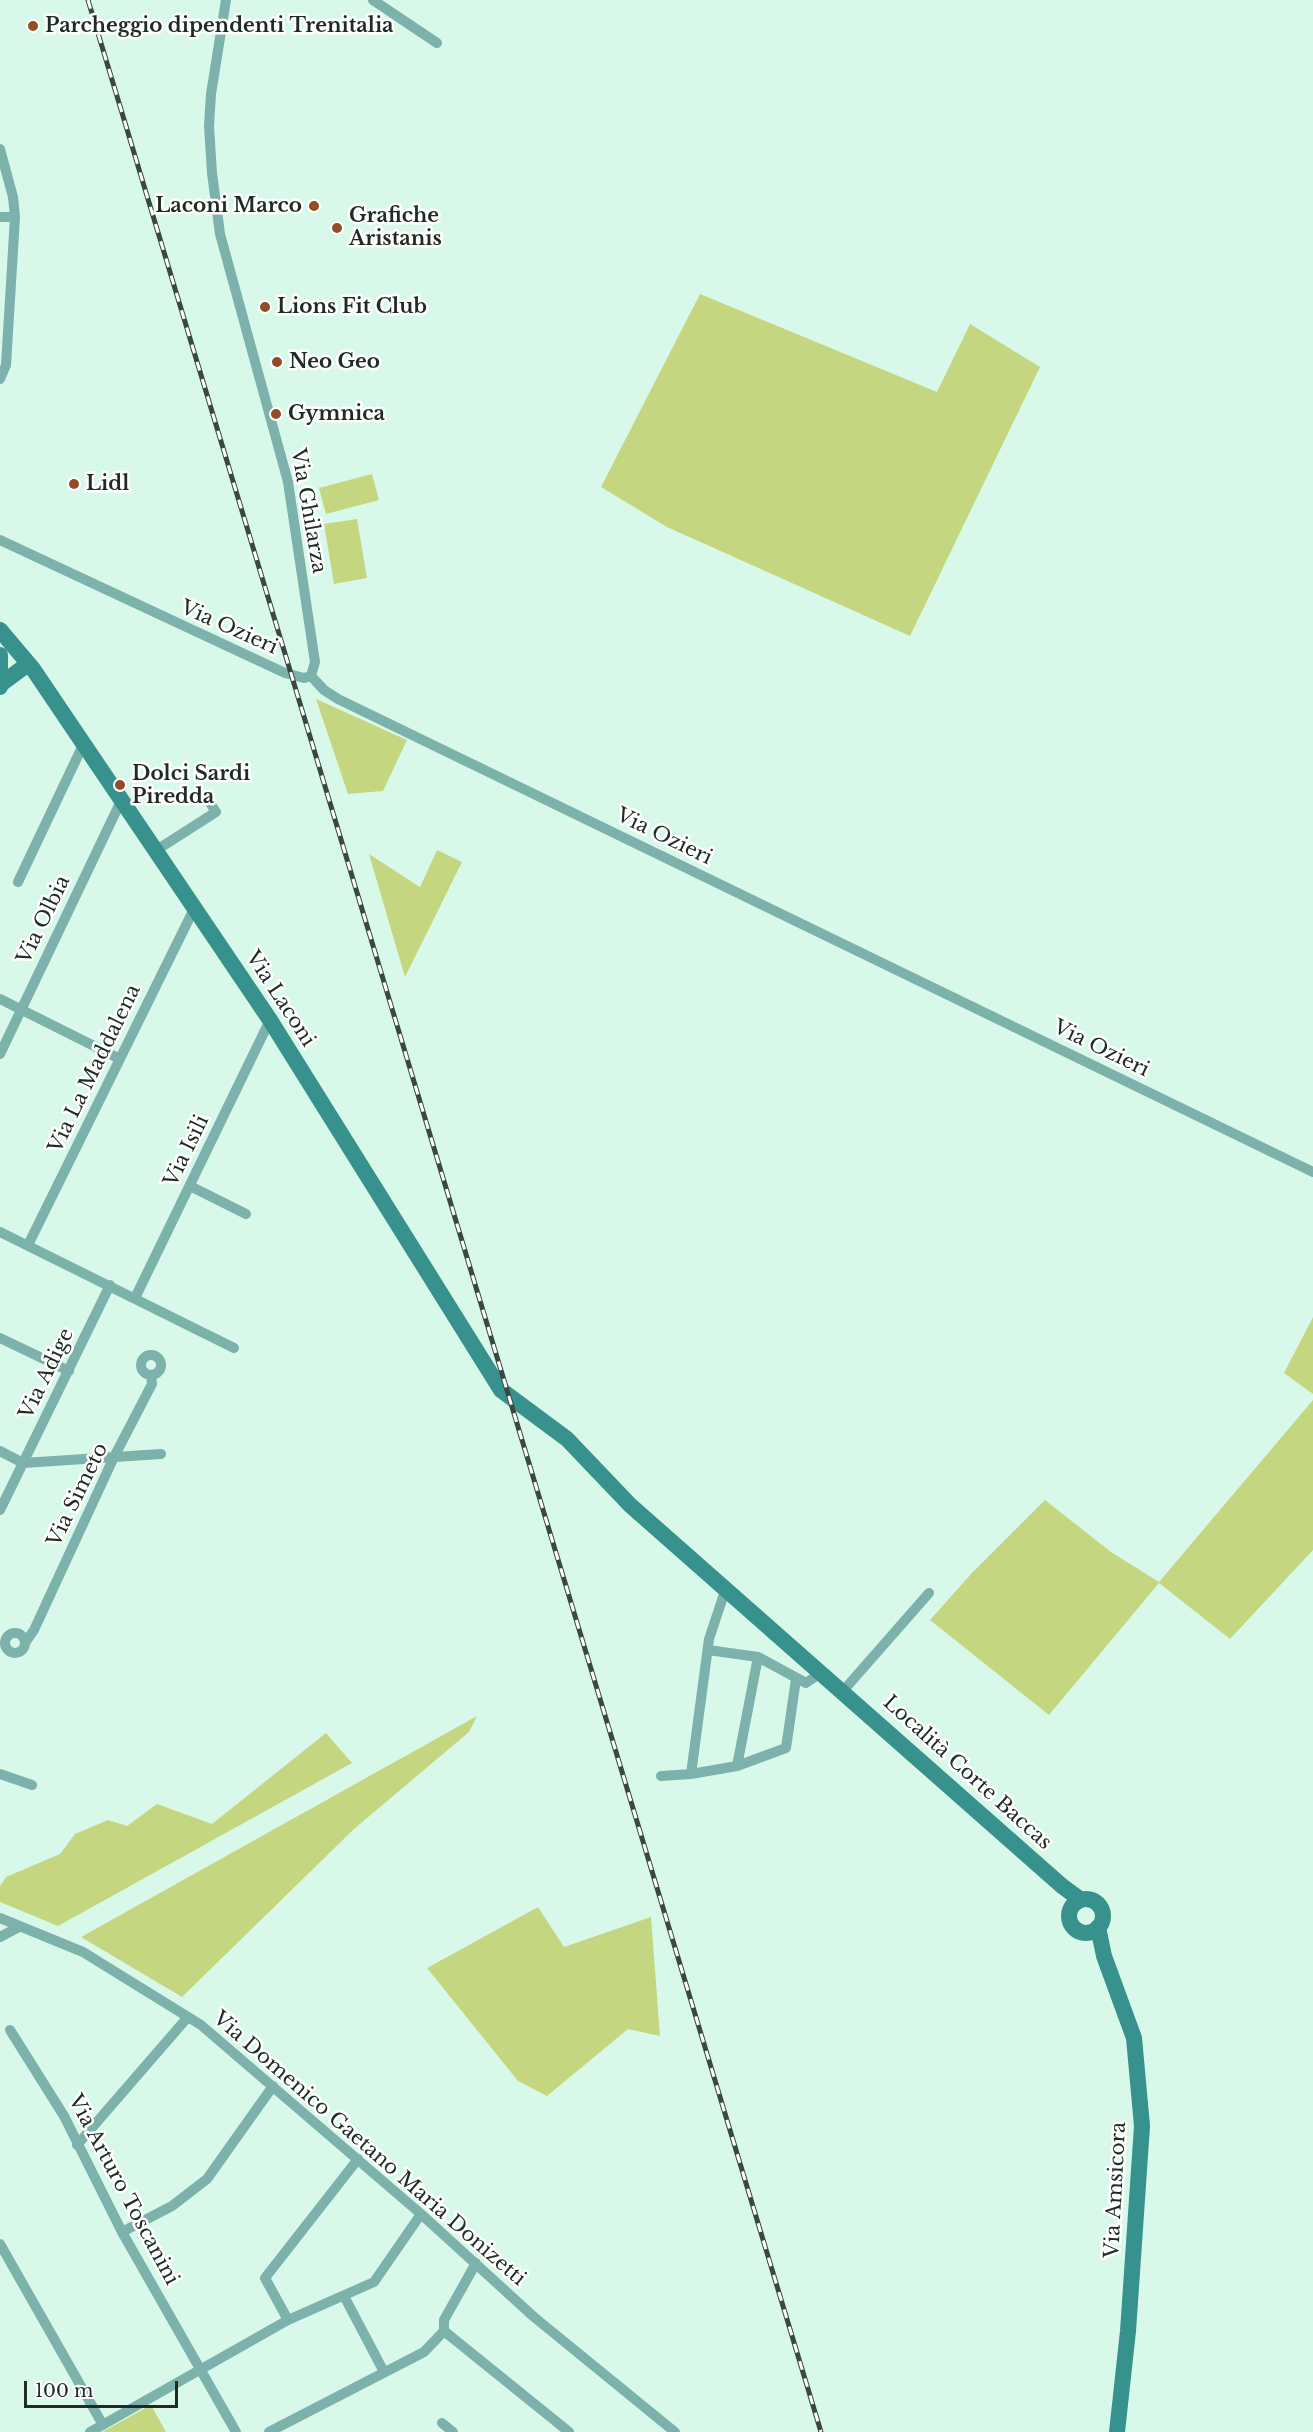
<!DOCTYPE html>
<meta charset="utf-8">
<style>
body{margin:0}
#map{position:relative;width:1313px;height:2432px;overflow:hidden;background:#d8f9e9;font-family:"Libre Baskerville",serif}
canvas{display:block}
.scale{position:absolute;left:24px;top:2381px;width:154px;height:27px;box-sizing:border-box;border:3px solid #1f2b26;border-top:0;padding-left:8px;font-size:18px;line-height:21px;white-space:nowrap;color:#1f2b26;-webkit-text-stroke:4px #fff;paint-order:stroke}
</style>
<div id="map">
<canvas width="1313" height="2432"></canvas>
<div class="scale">100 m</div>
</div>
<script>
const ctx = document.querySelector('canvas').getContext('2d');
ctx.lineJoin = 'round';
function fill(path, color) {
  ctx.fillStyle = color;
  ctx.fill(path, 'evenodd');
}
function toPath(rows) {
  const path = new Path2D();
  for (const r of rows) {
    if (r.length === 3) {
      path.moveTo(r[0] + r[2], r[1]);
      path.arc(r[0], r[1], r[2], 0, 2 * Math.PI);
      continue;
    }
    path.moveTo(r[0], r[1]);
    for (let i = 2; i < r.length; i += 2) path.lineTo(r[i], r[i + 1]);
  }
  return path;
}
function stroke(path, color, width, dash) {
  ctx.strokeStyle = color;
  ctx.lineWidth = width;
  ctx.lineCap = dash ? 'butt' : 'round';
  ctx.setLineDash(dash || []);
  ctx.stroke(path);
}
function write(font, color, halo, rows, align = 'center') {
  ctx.font = font + ' "Libre Baskerville",serif';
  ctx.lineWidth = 5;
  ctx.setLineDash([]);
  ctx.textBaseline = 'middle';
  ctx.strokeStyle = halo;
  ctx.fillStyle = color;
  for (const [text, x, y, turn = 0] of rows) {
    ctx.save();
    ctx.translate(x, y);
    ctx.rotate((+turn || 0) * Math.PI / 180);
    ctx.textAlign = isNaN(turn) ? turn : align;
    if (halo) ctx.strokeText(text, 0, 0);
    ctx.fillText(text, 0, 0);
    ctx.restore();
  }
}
fill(toPath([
 [700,294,937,392,970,324,1040,367,910,636,667,527,601,487],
 [372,474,379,500,326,514,319,488],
 [357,519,367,578,334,584,324,524],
 [316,699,407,740,383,791,348,794],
 [437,850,462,862,405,977,369,854,420,887],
 [1313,1317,1313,1394,1284,1373],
 [1313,1400,1313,1550,1230,1639,1159,1583,1049,1715,930,1620,971,1574,1045,1500,1111,1552,1159,1582],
 [477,1716,469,1732,354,1829,182,1997,81,1937],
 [326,1733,352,1763,58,1926,0,1902,0,1886,6,1877,60,1854,75,1834,108,1820,127,1826,157,1804,212,1824],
 [538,1907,564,1947,651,1917,660,2036,628,2029,547,2096,518,2081,427,1968],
 [151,2405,166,2432,102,2432]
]), '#c4d780');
stroke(toPath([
 [226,0,211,94,209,126,212,173,220,234,288,482,315,662,311,676],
 [373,0,437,43],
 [0,149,13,197,15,217,6,365,0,379],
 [0,217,15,217],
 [0,540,285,673,304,678,311,676],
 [311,676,324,690,338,699,1313,1172],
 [155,851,216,812,210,803],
 [18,882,83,745],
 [0,999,120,1059],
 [0,1054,121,801],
 [190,1186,246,1214],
 [0,1232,234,1348],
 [28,1245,194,909],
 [135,1298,270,1020],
 [0,1338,69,1371],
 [151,1365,10],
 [0,1451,23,1463,161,1454],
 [0,1510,110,1285],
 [15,1643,10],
 [25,1643,34,1630,114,1457,152,1384,151,1375],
 [708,1650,758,1657,806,1683,822,1672],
 [843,1691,929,1593],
 [737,1766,758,1657],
 [0,1774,32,1785],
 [691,1774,709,1639,726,1588],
 [661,1776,691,1774,737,1766,786,1748,796,1679],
 [0,1918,83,1952,201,2025,421,2214,534,2317,675,2432],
 [0,1937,19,1927],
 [10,2030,64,2116,122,2232,236,2432],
 [77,2145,187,2018],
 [122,2232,172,2206,207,2179,273,2086],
 [0,2244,103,2425],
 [344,2296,384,2372],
 [288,2320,265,2278,358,2159],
 [444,2331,569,2432],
 [442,2423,453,2432],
 [90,2432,288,2320,374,2282,421,2214],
 [269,2432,424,2352,444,2331,444,2320,476,2263]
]), '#7cb1ac', 10);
stroke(toPath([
 [0,630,33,669,270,1020,501,1390,567,1439,630,1505,1062,1886,1081,1900],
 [0,655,0,687],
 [1,684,28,664],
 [1086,1916,17],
 [1098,1927,1104,1956,1134,2038,1142,2126,1128,2331,1117,2432]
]), '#37918c', 16);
const rail = toPath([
 [88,0,821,2432]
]);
stroke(rail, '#394841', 5);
stroke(rail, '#fff', 3, [9]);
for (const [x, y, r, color] of [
 [33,26,6,"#934c25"],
 [314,206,6,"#934c25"],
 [337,228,6,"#934c25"],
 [265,307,6,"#934c25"],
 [277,362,6,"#934c25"],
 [276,414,6,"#934c25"],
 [74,484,6,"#934c25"],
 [120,785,6,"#934c25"]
]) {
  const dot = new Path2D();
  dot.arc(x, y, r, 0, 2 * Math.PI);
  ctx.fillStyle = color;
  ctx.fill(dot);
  stroke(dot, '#fff', 2);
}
write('bold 20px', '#1f2b26', '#fff', [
 ["Parcheggio dipendenti Trenitalia",45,26],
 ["Laconi Marco",302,206,"right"],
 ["Grafiche",349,216],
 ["Aristanis",349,239],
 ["Lions Fit Club",277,307],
 ["Neo Geo",289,362],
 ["Gymnica",288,414],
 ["Lidl",86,484],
 ["Dolci Sardi",132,774],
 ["Piredda",132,797]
], 'left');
write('20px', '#1f2b26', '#fff', [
 ["Via Ghilarza",308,511,80],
 ["Via Ozieri",229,628,24],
 ["Via Ozieri",664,837,26],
 ["Via Olbia",44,920,-64],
 ["Via Laconi",280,999,57],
 ["Via Ozieri",1101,1049,26],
 ["Via La Maddalena",95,1069,-64],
 ["Via Isili",187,1151,-64],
 ["Via Adige",47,1374,-64],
 ["Via Simeto",78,1495,-64],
 ["Località Corte Baccas",967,1773,42],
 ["Via Domenico Gaetano Maria Donizetti",369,2149,41],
 ["Via Arturo Toscanini",123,2190,62],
 ["Via Amsicora",1116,2190,-87]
]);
</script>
